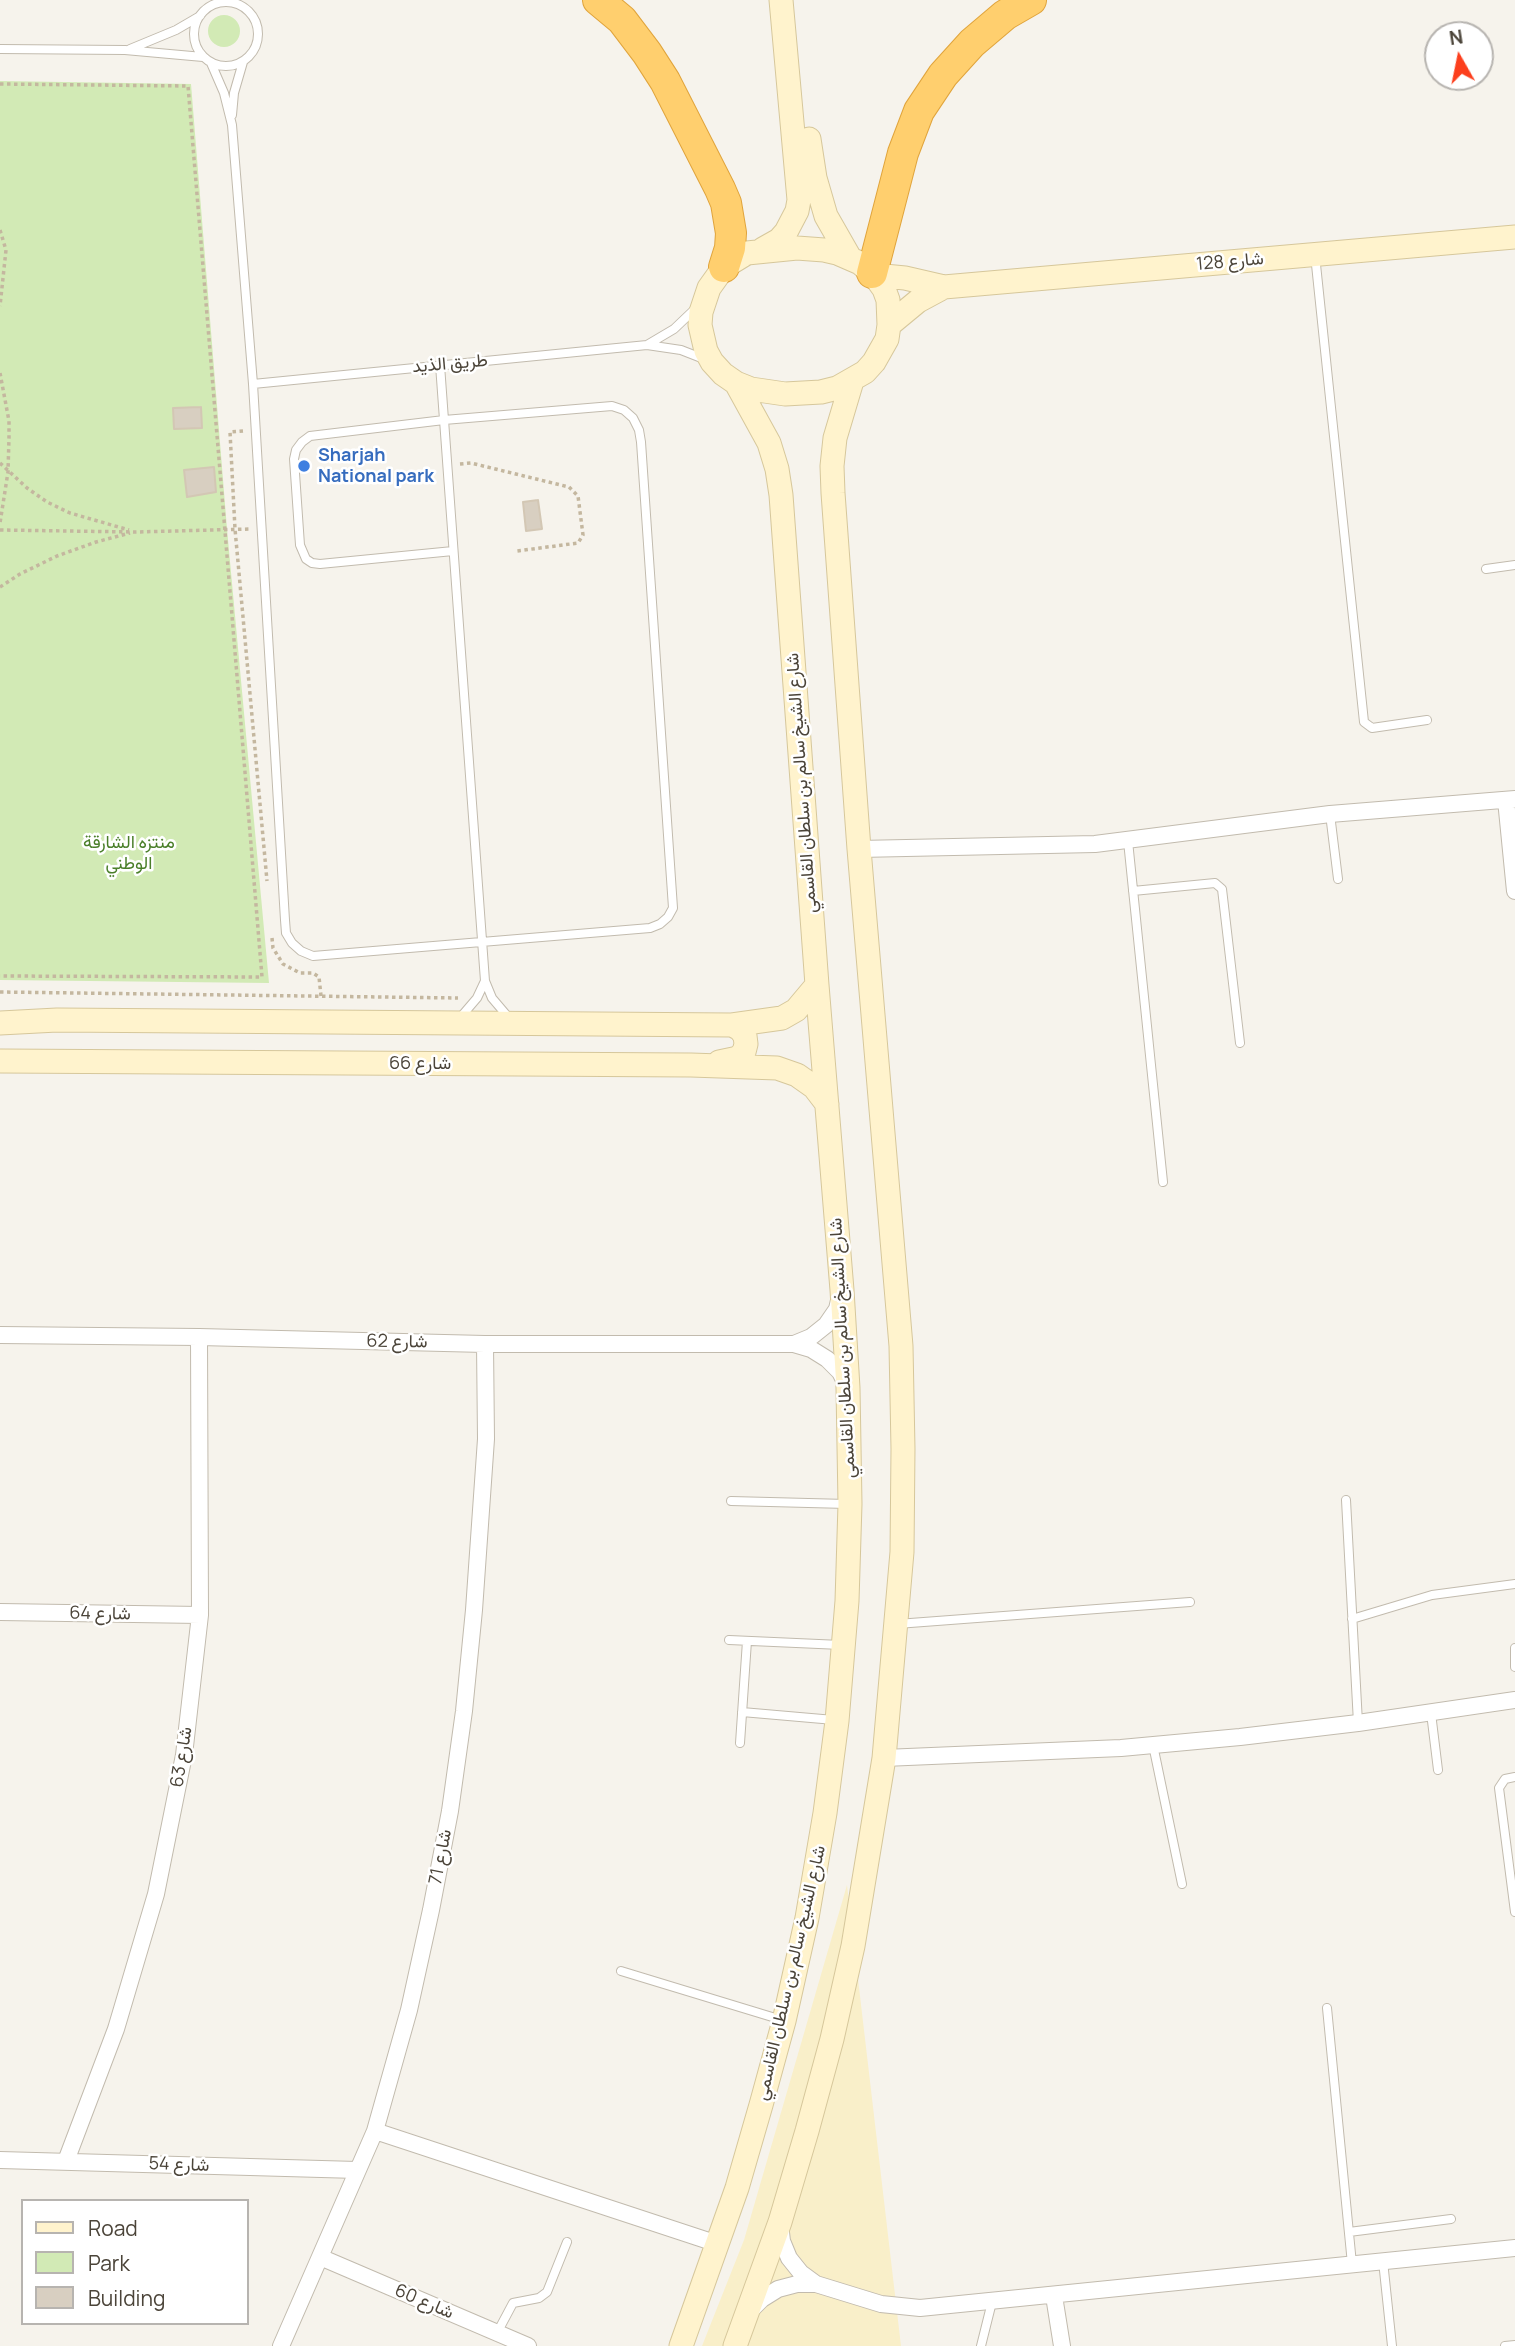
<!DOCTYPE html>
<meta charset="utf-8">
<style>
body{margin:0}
#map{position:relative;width:1515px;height:2346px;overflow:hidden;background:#f6f3ec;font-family:Manrope,sans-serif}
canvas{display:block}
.legend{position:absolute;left:21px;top:2199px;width:228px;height:126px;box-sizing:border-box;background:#fff;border:2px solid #b7b4b0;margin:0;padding:9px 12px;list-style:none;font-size:21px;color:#4b4439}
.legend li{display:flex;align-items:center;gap:14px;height:35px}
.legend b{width:35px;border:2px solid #b7b4b0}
.north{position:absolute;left:1424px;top:21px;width:70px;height:70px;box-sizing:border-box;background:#fff;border:2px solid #b7b4b0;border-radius:50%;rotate:351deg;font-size:19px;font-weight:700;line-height:28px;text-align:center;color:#4b4439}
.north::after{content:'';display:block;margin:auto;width:24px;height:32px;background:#fc3f1d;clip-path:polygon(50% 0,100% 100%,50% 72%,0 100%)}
</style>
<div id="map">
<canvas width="1515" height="2346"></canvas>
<ul class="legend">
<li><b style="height:9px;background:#fff3cd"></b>Road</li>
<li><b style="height:19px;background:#d2eab5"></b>Park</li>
<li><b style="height:19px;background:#d8cfc1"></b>Building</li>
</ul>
<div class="north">N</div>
</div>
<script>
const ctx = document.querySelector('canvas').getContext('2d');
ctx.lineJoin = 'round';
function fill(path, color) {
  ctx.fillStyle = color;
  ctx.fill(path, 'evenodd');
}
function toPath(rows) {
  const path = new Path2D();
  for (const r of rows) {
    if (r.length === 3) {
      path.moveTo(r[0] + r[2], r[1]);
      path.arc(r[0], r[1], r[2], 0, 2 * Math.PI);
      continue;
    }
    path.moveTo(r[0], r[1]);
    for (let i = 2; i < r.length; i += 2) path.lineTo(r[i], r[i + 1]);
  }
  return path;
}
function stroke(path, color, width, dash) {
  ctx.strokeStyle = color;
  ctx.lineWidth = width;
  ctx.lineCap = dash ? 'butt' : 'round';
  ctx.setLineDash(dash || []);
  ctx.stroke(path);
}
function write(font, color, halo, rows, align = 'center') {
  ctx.font = font + ' Manrope,Vazirmatn,sans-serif';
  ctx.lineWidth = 5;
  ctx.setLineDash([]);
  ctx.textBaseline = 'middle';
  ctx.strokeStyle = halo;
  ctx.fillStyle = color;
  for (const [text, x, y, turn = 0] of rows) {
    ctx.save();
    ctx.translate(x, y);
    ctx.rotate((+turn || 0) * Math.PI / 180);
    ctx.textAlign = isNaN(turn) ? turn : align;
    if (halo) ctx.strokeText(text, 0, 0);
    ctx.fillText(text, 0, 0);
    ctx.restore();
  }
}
fill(toPath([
 [224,31,16],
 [0,81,191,84,227,529,269,983,0,980]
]), '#d2eab5');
fill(toPath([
 [847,1885,901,2346,702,2346,744,2240]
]), '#f9efc9');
const building = toPath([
 [201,407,202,428,174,429,173,408,201,407],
 [214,467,216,492,187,497,184,470,214,467],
 [538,500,542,529,526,531,523,502,538,500]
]);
fill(building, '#d8cfc1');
stroke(building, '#d3c7b4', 2);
const lane = toPath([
 [226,34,32],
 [0,49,125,50,203,57],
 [130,49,176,30,200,16],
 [211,63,224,93,232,125,253,384,285,920,286,933,292,943,301,951,313,956,650,928,660,924,668,917,673,908,641,442,639,430,633,418,624,410,612,406,444,420,310,436,302,442,296,450,294,459,300,545,306,559,312,563,320,564,453,551],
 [232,115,234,93,243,62],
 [1315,255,1364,722,1372,728,1427,720],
 [647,345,674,329,695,309],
 [440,365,485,981,492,998,509,1018],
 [253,384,647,345,681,350,704,359],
 [1486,569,1515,565],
 [1330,814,1338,879],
 [1128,841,1163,1182],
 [1133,891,1215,883,1222,889,1240,1043],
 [459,1019,477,998,485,981],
 [1346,1500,1358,1723],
 [731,1501,847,1504],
 [1352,1619,1432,1595,1515,1584],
 [897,1624,1190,1602],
 [729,1640,841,1645],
 [1515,1648,1515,1667],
 [742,1712,834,1720],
 [1431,1713,1438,1770],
 [740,1743,747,1641],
 [1153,1745,1182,1884],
 [1515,1777,1505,1779,1499,1788,1515,1912],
 [621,1971,782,2020],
 [1327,2008,1352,2264],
 [1349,2232,1451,2219],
 [1383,2261,1392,2346],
 [497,2333,513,2303,539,2298,547,2292,567,2242],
 [981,2346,992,2302],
 [1505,2346,1515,2345]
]);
const street = toPath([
 [1506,800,1515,891],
 [859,849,1095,844,1330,814,1515,799],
 [0,1335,199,1337,485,1344,794,1344,811,1349,827,1359,840,1372,846,1384],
 [794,1344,811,1337,826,1325,837,1309,840,1296],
 [0,1612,200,1615],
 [884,1758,1121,1748,1240,1737,1358,1723,1515,1700],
 [375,2131,718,2244],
 [0,2160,357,2170],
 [66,2161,116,2029,156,1894,184,1755,200,1615,199,1337],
 [780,2224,782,2241,789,2258,801,2273,816,2284,881,2304,920,2308,1515,2248],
 [320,2257,528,2346],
 [1054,2296,1062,2346],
 [750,2311,762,2299,778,2289,797,2284,816,2284],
 [281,2346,375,2131,409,2010,431,1910,450,1811,464,1711,474,1610,486,1439,485,1344]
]);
const secondary = toPath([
 [809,139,815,178,826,216,850,258],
 [797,248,824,250,837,253,860,263,874,275,884,289,888,300,889,325,887,339,874,362,865,372,837,388,821,392,785,394,751,389,736,383,723,374,712,362,706,351,700,325,701,312,709,288,724,267,747,253,797,248],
 [763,249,779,240,786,232,797,211,799,200,781,0],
 [874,275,905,278,944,287,1515,237],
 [889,325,918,301,944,287],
 [0,1023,57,1020,732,1025,782,1018,796,1010,817,985],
 [0,1061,691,1065,777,1068,797,1075,814,1087,827,1104],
 [719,1062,738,1058,744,1052,746,1044,745,1036,740,1029,732,1025],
 [681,2346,737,2188,761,2105,784,2021,807,1918,825,1813,837,1721,847,1601,850,1504,848,1388,842,1290,817,985,781,495,777,469,769,443,736,383],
 [735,2346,780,2222,807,2131,832,2039,853,1946,884,1758,902,1552,903,1449,901,1346,859,849,833,493,832,466,835,438,852,381]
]);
const highway = toPath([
 [598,0,622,20,647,53,665,81,720,189,726,203,731,233,730,248,724,267],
 [872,273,903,153,919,111,943,75,972,43,1005,15,1031,0]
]);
stroke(lane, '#c2bbae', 10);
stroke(street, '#c2bbae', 18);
stroke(secondary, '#d6c79b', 25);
stroke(highway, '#e0a43c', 32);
stroke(toPath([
 [0,84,188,86,262,977,0,976],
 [0,230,6,250,0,306],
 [0,373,9,421,9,438,8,472,0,523],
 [243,431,230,432,235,529,267,881],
 [0,463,27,488,47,502,70,513,129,530],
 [460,464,471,463,569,487,578,496,583,535,578,543,517,551],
 [0,530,136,532,250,529],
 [0,587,20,574,57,556,96,542,130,533],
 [272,938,273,948,283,964,300,973,313,973,319,977,321,996],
 [0,992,458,998]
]), '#c4b79f', 3.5, [3.5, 3.5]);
stroke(lane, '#fff', 8);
stroke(street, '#fff', 16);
stroke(secondary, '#fff3cd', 23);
stroke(highway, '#ffcf6e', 30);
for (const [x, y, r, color] of [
 [304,466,7,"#3f7fe0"]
]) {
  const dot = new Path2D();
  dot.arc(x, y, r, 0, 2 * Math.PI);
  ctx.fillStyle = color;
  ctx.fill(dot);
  stroke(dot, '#fff', 2.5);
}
write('18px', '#4b4439', '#fff', [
 ["شارع 128",1230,262,-5],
 ["طريق الذيد",450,364,-5],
 ["شارع الشيخ سالم بن سلطان القاسمي",802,783,-94],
 ["شارع 66",420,1064],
 ["شارع 62",397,1342,1],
 ["شارع الشيخ سالم بن سلطان القاسمي",843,1348,-93],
 ["شارع 64",100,1614,1],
 ["شارع 63",182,1757,-81],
 ["شارع 71",441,1857,-79],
 ["شارع الشيخ سالم بن سلطان القاسمي",791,1973,-77],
 ["شارع 54",179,2165,2],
 ["شارع 60",424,2302,23]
]);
write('bold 18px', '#366cbe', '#fff', [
 ["Sharjah",318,456],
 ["National park",318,477]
], 'left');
write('18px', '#4a7f2a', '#fff', [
 ["منتزه الشارقة",129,843],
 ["الوطني",129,864]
]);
</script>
